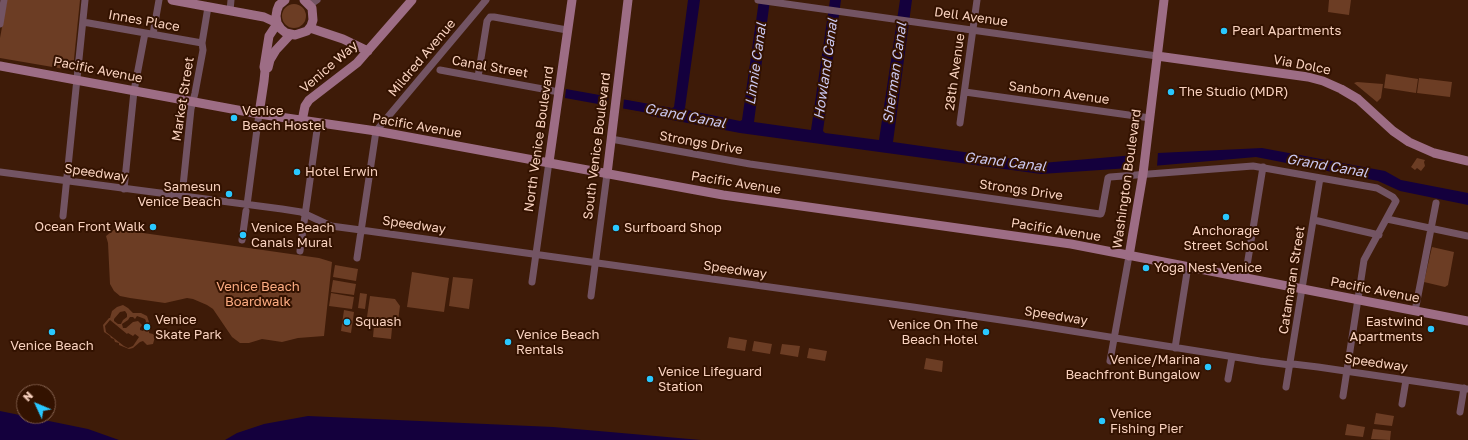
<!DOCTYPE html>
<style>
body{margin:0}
#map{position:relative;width:1468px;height:440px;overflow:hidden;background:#3e1b08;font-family:"Golos Text",sans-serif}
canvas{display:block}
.north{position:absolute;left:16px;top:384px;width:40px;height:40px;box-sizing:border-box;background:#331200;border:1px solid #825f4c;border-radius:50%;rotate:314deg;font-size:11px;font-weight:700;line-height:16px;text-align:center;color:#f9d2bf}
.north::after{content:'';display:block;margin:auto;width:14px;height:18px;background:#29c8ff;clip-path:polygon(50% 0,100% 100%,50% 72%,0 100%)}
</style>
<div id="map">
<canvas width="1468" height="440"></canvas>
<div class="north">N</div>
</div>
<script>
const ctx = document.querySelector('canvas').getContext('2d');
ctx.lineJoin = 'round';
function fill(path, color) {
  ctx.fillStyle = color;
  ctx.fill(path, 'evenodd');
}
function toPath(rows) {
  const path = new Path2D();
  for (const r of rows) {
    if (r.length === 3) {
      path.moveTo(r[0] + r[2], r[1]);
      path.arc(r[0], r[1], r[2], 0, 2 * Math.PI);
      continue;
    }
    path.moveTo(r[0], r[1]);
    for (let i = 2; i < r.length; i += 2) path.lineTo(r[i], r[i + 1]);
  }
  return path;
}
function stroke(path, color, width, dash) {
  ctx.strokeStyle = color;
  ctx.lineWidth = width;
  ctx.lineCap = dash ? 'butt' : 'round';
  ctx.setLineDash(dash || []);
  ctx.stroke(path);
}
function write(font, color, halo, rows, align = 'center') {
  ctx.font = font + ' "Golos Text",sans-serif';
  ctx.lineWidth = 4;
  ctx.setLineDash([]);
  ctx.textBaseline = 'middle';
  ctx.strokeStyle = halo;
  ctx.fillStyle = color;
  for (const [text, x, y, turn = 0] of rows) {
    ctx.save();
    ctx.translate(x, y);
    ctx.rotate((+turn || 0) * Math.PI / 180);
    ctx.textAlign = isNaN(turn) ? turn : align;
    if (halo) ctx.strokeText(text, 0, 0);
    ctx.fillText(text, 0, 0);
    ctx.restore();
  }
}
fill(toPath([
 [7,0,80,0,73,69,70,70,0,58,0,38],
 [1329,0,1351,0,1349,15,1328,12],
 [294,16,12],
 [1386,74,1418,79,1416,93,1384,88],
 [1419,78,1452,82,1450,97,1417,93],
 [1357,82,1383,84,1381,98,1377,102,1354,83],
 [1417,158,1425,160,1424,162,1425,166,1421,171,1417,168,1415,170,1411,167],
 [115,229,319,258,332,262,324,336,298,338,282,342,262,339,249,343,240,343,232,337,213,309,207,305,193,299,187,298,165,303,130,298,120,296,114,291,110,284,108,243,106,236],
 [1432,247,1454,252,1448,285,1445,287,1424,282],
 [335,265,358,269,356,281,333,277],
 [412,272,449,278,444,312,407,307],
 [453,277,473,279,469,309,449,306],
 [333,280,356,284,354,295,331,292],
 [331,293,354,297,352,309,329,306],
 [360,293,367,294,365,309,358,308],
 [370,296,395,299,400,306,398,321,367,317],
 [123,305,128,308,133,313,141,313,147,316,149,322,149,333,153,334,155,337,153,344,147,345,143,341,140,342,133,348,129,349,119,345,119,343,115,342,114,339,111,338,110,336,104,332,103,325,109,318,110,318,112,311,117,307],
 [125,311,127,314,127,317,123,320,121,324,118,324,114,321,114,319,120,312],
 [137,316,145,319,146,321,145,324,146,327,143,331,140,330,140,328,142,325,138,321,133,322,126,328,123,328,122,324,128,320,130,317,133,317,135,319],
 [110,320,127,334,128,333,133,336,135,334,139,337,133,346,128,348,124,346,106,332,105,326],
 [344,310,354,312,351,333,341,331],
 [374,326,392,328,391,339,373,337],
 [729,337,747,340,745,351,727,348],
 [754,341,772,344,770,354,752,351],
 [782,344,800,346,798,357,780,354],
 [809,348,827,351,825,361,807,358],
 [926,358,943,361,942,372,924,369],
 [1376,413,1394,416,1392,426,1374,424],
 [1347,424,1365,427,1363,437,1345,435],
 [1373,429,1391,431,1390,440,1371,439]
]), '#6c3d24');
fill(toPath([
 [688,0,700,0,685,108,687,110,740,121,742,120,759,0,770,0,754,122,811,130,830,0,841,0,823,131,825,133,879,140,900,0,912,0,893,142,1042,163,1158,153,1262,148,1385,171,1401,180,1468,193,1468,205,1400,191,1378,181,1256,157,1130,168,1041,174,740,133,651,116,648,113,565,98,566,89,672,108,674,107],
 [0,411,88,429,119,440,0,440],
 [308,416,553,427,701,440,225,440,237,433,264,424]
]), '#14003d');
fill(toPath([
 [609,95,643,101,643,102,624,99,623,109,641,112,641,114,607,107],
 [1158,152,1157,167,1131,169,1132,155]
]), '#3e1b08');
stroke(toPath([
 [758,0,1157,56],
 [310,5,317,0],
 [230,11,231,0],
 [83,22,202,43],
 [0,24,4,0],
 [153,34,159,0],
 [440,70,559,92],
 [478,77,487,21,490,17,494,17,567,30],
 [965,92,1150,118],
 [960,123,977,0],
 [611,139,750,164,1100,214,1101,214,1102,211,1108,178,1110,177,1253,166,1377,188,1393,197,1396,201,1364,260,1343,396],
 [0,172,282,209,301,212,331,226,361,230,913,307,1028,324,1260,361,1290,365,1293,364,1318,367,1468,389],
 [124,189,134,91,145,33],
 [182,196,191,109,195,93,203,50,202,43,208,7],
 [247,205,259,114],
 [63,216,85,0],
 [1387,219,1468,236],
 [1314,220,1379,235],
 [242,240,246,211],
 [300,251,318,123],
 [357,258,376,131,486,0],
 [1245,278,1263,167],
 [532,282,549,162],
 [591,296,607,174],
 [1415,311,1436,203],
 [1175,348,1188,266],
 [1110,361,1129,256],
 [1228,379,1232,357],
 [1286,387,1320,178],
 [1402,404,1406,380],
 [1460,412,1464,388]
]), '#735463', 7);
stroke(toPath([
 [172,0,264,17,277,23],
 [285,0,279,5,277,10,276,16,277,23,281,29,286,33,295,35,307,31,311,26,313,20,312,8,304,0],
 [310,28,343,39,368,51],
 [1157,56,1308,77,1323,81,1341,89,1358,99,1393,131,1409,142,1434,153,1468,161],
 [0,66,259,114,376,131,723,195,1071,244,1468,321],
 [268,68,270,60,276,50,290,35],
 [259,114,264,81,265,71,264,67,269,36,277,24],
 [302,121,305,106,309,100,357,63,412,0],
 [549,162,572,0],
 [607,174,628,0],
 [1129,256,1143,174,1164,0]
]), '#9d6d85', 9);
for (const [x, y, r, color] of [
 [1224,31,4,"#29c8ff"],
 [1171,92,4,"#29c8ff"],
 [234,118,4,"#29c8ff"],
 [297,172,4,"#29c8ff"],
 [229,194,4,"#29c8ff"],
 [1226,217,4,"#29c8ff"],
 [153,227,4,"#29c8ff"],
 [616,228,4,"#29c8ff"],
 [243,235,4,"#29c8ff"],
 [1146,268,4,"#29c8ff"],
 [347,322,4,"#29c8ff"],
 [147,327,4,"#29c8ff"],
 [1431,329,4,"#29c8ff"],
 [52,332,4,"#29c8ff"],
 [986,332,4,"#29c8ff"],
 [508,342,4,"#29c8ff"],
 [1208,367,4,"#29c8ff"],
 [650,379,4,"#29c8ff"],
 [1102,421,4,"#29c8ff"]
]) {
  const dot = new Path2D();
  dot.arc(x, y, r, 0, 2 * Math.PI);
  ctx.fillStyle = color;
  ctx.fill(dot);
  stroke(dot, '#331200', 1.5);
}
write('13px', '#f9d2bf', '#331200', [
 ["Dell Avenue",971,17,8],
 ["Innes Place",144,21,10],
 ["Mildred Avenue",422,58,-50],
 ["Via Dolce",1302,65,11],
 ["Venice Way",329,67,-41],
 ["Canal Street",490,67,10],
 ["Pacific Avenue",98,70,11],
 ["28th Avenue",955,72,-82],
 ["Sanborn Avenue",1059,93,8],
 ["Market Street",183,99,-81],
 ["Pacific Avenue",417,126,10],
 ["North Venice Boulevard",539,139,-82],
 ["Strongs Drive",701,143,10],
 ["South Venice Boulevard",597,146,-83],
 ["Speedway",96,173,8],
 ["Washington Boulevard",1127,179,-82],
 ["Pacific Avenue",736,183,9],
 ["Strongs Drive",1021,190,8],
 ["Speedway",414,225,8],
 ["Pacific Avenue",1056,230,9],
 ["Speedway",735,270,8],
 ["Catamaran Street",1292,280,-81],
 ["Pacific Avenue",1375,290,11],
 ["Speedway",1056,316,9],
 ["Speedway",1376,363,8]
]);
write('13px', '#f9d2bf', '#331200', [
 ["Pearl Apartments",1232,31],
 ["The Studio (MDR)",1179,92],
 ["Venice",242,111],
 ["Beach Hostel",242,126],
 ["Hotel Erwin",305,172],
 ["Samesun",221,187,"right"],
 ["Venice Beach",221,202,"right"],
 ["Ocean Front Walk",145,227,"right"],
 ["Venice Beach",251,228],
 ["Canals Mural",251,243],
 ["Surfboard Shop",624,228],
 ["Anchorage",1226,231,"center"],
 ["Street School",1226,246,"center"],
 ["Yoga Nest Venice",1154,268],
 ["Venice",155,320],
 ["Skate Park",155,335],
 ["Squash",355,322],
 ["Eastwind",1423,322,"right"],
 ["Apartments",1423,337,"right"],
 ["Venice On The",978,325,"right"],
 ["Beach Hotel",978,340,"right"],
 ["Venice Beach",516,335],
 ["Rentals",516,350],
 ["Venice Beach",52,346,"center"],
 ["Venice/Marina",1200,360,"right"],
 ["Beachfront Bungalow",1200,375,"right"],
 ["Venice Lifeguard",658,372],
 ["Station",658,387],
 ["Venice",1110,414],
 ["Fishing Pier",1110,429]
], 'left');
write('13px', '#fcac82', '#331200', [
 ["Venice Beach",258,287],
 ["Boardwalk",258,302]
]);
write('italic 14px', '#cbc8f0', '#331200', [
 ["Linnie Canal",756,64,-82],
 ["Howland Canal",826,69,-82],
 ["Sherman Canal",895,73,-82],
 ["Grand Canal",685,116,11],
 ["Grand Canal",1005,162,7],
 ["Grand Canal",1327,166,10]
]);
</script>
